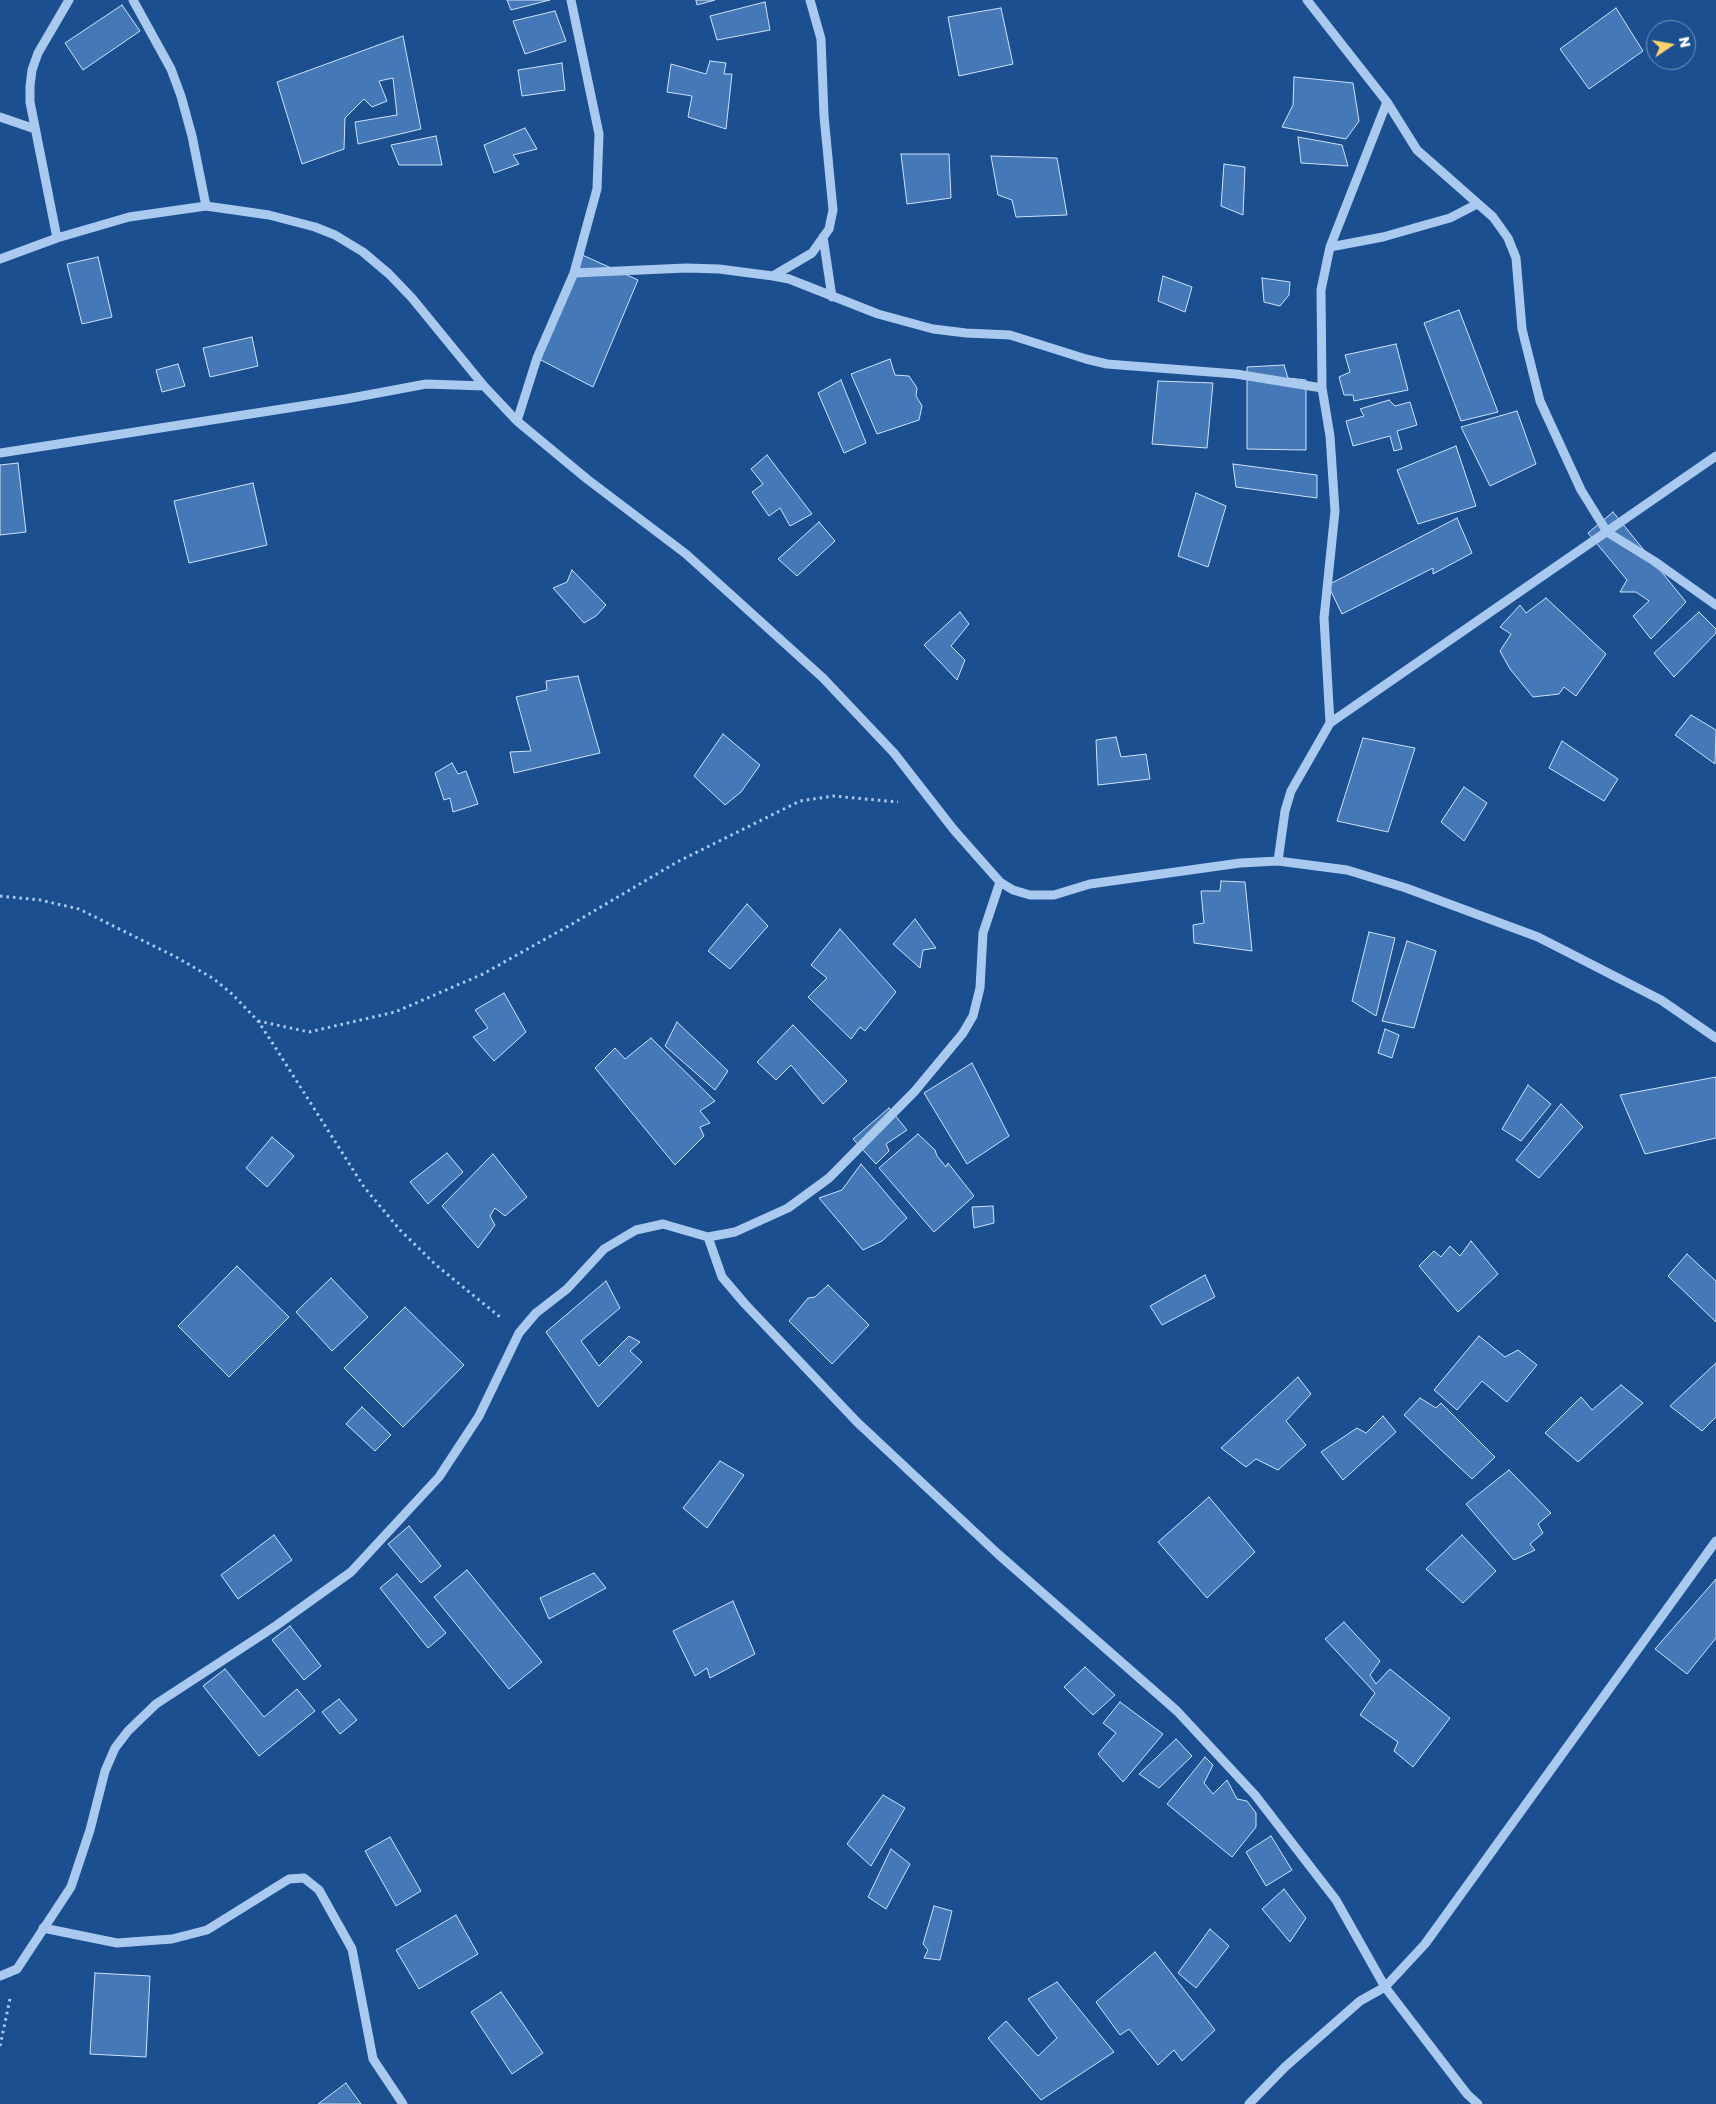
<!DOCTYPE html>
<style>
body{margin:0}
#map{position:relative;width:1716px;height:2104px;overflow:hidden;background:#1b4f8f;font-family:"Golos Text",sans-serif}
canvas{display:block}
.north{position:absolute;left:1646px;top:20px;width:50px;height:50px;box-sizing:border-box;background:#1b4f8f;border:1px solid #7695bc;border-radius:50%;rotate:78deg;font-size:14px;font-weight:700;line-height:20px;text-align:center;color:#fff}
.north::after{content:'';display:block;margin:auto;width:18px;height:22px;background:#ffd166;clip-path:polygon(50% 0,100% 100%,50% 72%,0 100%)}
</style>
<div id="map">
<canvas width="1716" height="2104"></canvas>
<div class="north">N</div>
</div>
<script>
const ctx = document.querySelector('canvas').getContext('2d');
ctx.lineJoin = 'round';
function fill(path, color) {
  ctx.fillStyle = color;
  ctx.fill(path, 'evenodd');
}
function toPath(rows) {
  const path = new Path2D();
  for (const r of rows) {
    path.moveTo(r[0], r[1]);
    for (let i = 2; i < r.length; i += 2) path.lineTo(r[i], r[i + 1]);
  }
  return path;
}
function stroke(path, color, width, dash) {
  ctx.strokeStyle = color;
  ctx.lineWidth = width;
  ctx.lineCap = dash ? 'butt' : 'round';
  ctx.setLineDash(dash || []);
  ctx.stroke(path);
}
const building = toPath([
 [507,0,550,0,511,10,507,0],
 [696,0,715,0,697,5,696,0],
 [765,2,770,30,717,40,710,16,765,2],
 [122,5,140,31,83,70,65,43,122,5],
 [1001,8,1013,64,959,76,948,17,1001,8],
 [1616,8,1643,51,1589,89,1560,49,1616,8],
 [555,11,566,41,525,54,513,21,555,11],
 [403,36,421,129,358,144,355,122,397,115,393,78,379,81,387,101,372,107,364,99,345,118,344,149,302,164,277,82,403,36],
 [710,61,726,63,724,74,732,74,726,129,688,117,692,96,667,92,671,64,706,74,710,61],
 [562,63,565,90,522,96,518,70,562,63],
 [1294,77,1353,83,1359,121,1346,139,1282,127,1293,105,1294,77],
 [525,128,537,149,513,155,519,164,494,173,484,145,525,128],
 [436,136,442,165,399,165,391,145,436,136],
 [1298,137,1342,145,1348,166,1301,163,1298,137],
 [901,154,949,154,951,198,907,204,901,154],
 [991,156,1057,158,1067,215,1016,217,1012,200,998,195,991,156],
 [1224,164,1245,167,1243,215,1221,206,1224,164],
 [580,254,638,280,593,387,537,358,580,254],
 [98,257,112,317,82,324,67,264,98,257],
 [1163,276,1192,287,1185,312,1158,301,1163,276],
 [1262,278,1290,282,1289,295,1280,306,1264,302,1262,278],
 [1459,310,1498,412,1461,421,1424,323,1459,310],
 [252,337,258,366,210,377,203,348,252,337],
 [1396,344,1408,390,1354,401,1353,395,1344,395,1339,377,1350,372,1345,355,1396,344],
 [890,359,895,375,909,376,917,388,916,396,922,406,919,420,877,434,851,374,890,359],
 [178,364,185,386,162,392,156,370,178,364],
 [1284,365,1288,378,1306,380,1306,450,1247,449,1247,367,1284,365],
 [841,380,866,443,844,453,818,393,841,380],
 [1158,381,1213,383,1207,448,1152,444,1158,381],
 [1389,400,1395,406,1410,402,1417,425,1397,431,1402,449,1394,451,1390,436,1353,446,1346,421,1364,416,1360,409,1389,400],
 [1517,411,1536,464,1490,486,1461,427,1517,411],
 [1456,446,1476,506,1418,524,1397,470,1456,446],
 [767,455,812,514,790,526,780,508,769,516,752,492,763,484,751,469,767,455],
 [18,463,26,532,0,535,0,465,18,463],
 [1233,464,1317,475,1317,498,1236,487,1233,464],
 [253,483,267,545,189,563,174,501,253,483],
 [1196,493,1226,506,1208,567,1178,556,1196,493],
 [1613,512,1686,602,1651,639,1633,616,1649,601,1636,592,1620,592,1627,580,1588,533,1613,512],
 [1457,518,1472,553,1433,574,1433,568,1342,614,1328,585,1457,518],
 [819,522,835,541,797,576,778,559,819,522],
 [572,570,606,605,596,616,584,623,553,588,567,582,572,570],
 [1546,598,1606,654,1576,696,1564,687,1559,694,1533,697,1510,669,1500,651,1511,634,1500,627,1520,605,1526,613,1546,598],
 [960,612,969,624,951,646,965,660,957,680,924,645,960,612],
 [1699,612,1716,629,1716,633,1674,677,1654,653,1699,612],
 [578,676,600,753,514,773,510,752,531,751,516,697,547,690,546,681,578,676],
 [1691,715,1716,730,1715,764,1675,735,1691,715],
 [723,734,760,765,741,792,725,805,694,776,723,734],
 [1116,737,1121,757,1146,754,1150,779,1098,785,1096,740,1116,737],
 [1363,738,1415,748,1388,832,1337,821,1363,738],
 [1562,741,1618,779,1604,801,1549,768,1562,741],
 [452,763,458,774,466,771,478,804,453,812,450,798,444,800,435,773,452,763],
 [1464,787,1487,803,1464,841,1441,822,1464,787],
 [1221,881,1245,882,1252,951,1194,943,1193,925,1204,923,1201,891,1220,891,1221,881],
 [747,904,768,926,730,969,708,951,747,904],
 [915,919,936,948,923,950,920,968,893,944,915,919],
 [840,929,896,992,865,1031,860,1027,851,1039,808,997,827,978,811,965,840,929],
 [1369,932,1395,938,1376,1016,1352,1001,1369,932],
 [1407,941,1436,951,1414,1028,1382,1021,1407,941],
 [504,993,526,1032,494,1061,473,1037,488,1028,475,1010,504,993],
 [677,1022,728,1071,715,1090,665,1046,677,1022],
 [793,1025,847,1081,823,1104,791,1065,776,1080,757,1062,793,1025],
 [1385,1029,1399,1035,1392,1058,1378,1053,1385,1029],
 [651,1038,715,1101,700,1111,710,1123,700,1127,704,1136,675,1165,595,1068,615,1048,625,1059,651,1038],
 [972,1063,1009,1136,967,1164,924,1093,972,1063],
 [1716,1077,1716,1138,1645,1154,1620,1095,1716,1077],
 [1528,1085,1551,1104,1521,1141,1502,1129,1528,1085],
 [1561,1104,1583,1127,1539,1178,1516,1160,1561,1104],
 [889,1108,907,1130,886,1144,889,1151,876,1164,853,1139,889,1108],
 [918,1134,935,1150,937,1156,946,1167,948,1163,974,1196,934,1232,879,1168,918,1134],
 [272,1137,294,1156,267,1187,246,1168,272,1137],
 [447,1153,463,1172,428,1204,410,1182,447,1153],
 [493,1154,527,1197,505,1216,495,1208,490,1216,495,1225,478,1248,442,1206,493,1154],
 [861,1164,907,1218,882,1241,863,1250,819,1198,842,1190,861,1164],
 [993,1206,994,1223,974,1228,972,1207,993,1206],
 [1471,1241,1498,1274,1458,1312,1419,1266,1434,1251,1441,1257,1450,1246,1460,1256,1471,1241],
 [1687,1254,1716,1281,1716,1322,1668,1276,1687,1254],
 [237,1266,289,1317,229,1377,178,1326,237,1266],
 [1205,1275,1215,1297,1162,1325,1150,1306,1205,1275],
 [331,1278,368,1317,332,1351,296,1312,331,1278],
 [606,1281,620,1308,581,1341,599,1366,629,1336,640,1342,630,1351,642,1362,598,1407,546,1332,606,1281],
 [828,1285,869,1325,832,1364,789,1321,808,1298,815,1297,828,1285],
 [405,1307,464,1365,403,1427,344,1368,405,1307],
 [1479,1336,1505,1357,1518,1350,1537,1365,1507,1402,1482,1381,1457,1410,1434,1390,1479,1336],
 [1716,1363,1716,1417,1702,1431,1670,1406,1716,1363],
 [1298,1377,1311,1394,1286,1421,1306,1445,1278,1470,1256,1459,1246,1467,1221,1448,1298,1377],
 [1621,1385,1643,1403,1578,1462,1545,1433,1581,1397,1592,1410,1621,1385],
 [1420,1398,1436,1408,1441,1403,1495,1457,1472,1479,1404,1415,1420,1398],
 [362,1407,391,1435,375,1451,346,1424,362,1407],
 [1383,1416,1396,1432,1343,1480,1321,1452,1357,1428,1366,1433,1383,1416],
 [720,1461,744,1475,707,1528,683,1508,720,1461],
 [1509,1470,1551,1513,1538,1524,1543,1533,1530,1544,1535,1550,1514,1560,1466,1504,1509,1470],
 [1209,1497,1255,1552,1207,1598,1158,1542,1209,1497],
 [409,1526,441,1566,421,1583,388,1544,409,1526],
 [274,1535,292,1560,238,1599,221,1575,274,1535],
 [1462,1535,1496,1571,1463,1603,1426,1569,1462,1535],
 [467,1570,542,1662,509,1689,434,1597,467,1570],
 [594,1573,606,1588,549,1619,540,1598,594,1573],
 [397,1574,446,1633,428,1648,380,1588,397,1574],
 [1716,1579,1716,1638,1687,1674,1655,1649,1716,1579],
 [733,1601,755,1654,710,1678,707,1668,695,1676,673,1631,733,1601],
 [1344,1622,1380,1661,1370,1675,1376,1684,1390,1669,1450,1718,1413,1767,1394,1751,1398,1742,1360,1715,1375,1693,1325,1639,1344,1622],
 [290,1626,321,1666,304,1680,272,1640,290,1626],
 [1085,1667,1115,1695,1093,1715,1064,1687,1085,1667],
 [225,1669,264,1717,297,1689,315,1711,259,1756,203,1686,225,1669],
 [339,1699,357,1720,340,1734,322,1712,339,1699],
 [1120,1702,1163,1734,1123,1782,1098,1754,1116,1733,1103,1723,1120,1702],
 [1176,1739,1192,1756,1159,1788,1139,1774,1176,1739],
 [1205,1757,1213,1765,1204,1783,1213,1794,1227,1780,1237,1799,1247,1801,1256,1813,1256,1827,1232,1857,1167,1804,1205,1757],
 [883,1795,905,1808,871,1866,847,1844,883,1795],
 [1271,1836,1292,1870,1266,1886,1246,1852,1271,1836],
 [390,1837,421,1891,396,1906,365,1851,390,1837],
 [891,1849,910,1864,886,1909,868,1897,891,1849],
 [1284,1889,1306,1918,1290,1942,1262,1909,1284,1889],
 [934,1906,952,1911,940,1960,924,1958,928,1950,923,1944,934,1906],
 [456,1915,478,1954,419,1989,396,1950,456,1915],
 [1210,1929,1229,1946,1196,1988,1178,1973,1210,1929],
 [1155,1952,1215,2030,1182,2061,1174,2050,1158,2065,1129,2029,1120,2035,1096,2002,1155,1952],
 [95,1973,150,1976,146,2057,90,2054,95,1973],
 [1057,1982,1114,2052,1041,2100,988,2038,1006,2021,1038,2056,1057,2038,1028,1999,1057,1982],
 [501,1992,543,2053,512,2074,471,2012,501,1992],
 [346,2083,361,2104,318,2104,346,2083]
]);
fill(building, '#4478b7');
stroke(building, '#cfe3fa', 1);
stroke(toPath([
 [0,896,40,900,79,909,176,957,214,979,232,994,258,1021,275,1047,364,1187,400,1230,436,1265,500,1317],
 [258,1021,309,1032,395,1012,483,974,572,924,677,862,800,801,833,796,898,802],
 [0,2046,10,1999]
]), '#a9c9ee', 3, [2.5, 4]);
stroke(toPath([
 [133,0,171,69,181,96,192,136,206,206],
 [1307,0,1387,102,1417,150,1493,217,1508,238,1516,258,1522,329,1540,401,1581,490,1607,532,1654,561,1716,605],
 [0,117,35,129],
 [823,237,832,297],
 [57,238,30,102,30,86,32,70,38,53,69,0],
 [1330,247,1383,237,1425,225,1450,218,1477,204],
 [0,259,57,238,129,217,206,206,269,215,315,227,335,235,363,252,389,274,412,298,484,386,517,421,587,479,686,554,823,678,894,753,954,830,1000,882,1013,890,1030,895,1054,895,1090,884,1240,863,1278,861,1347,870,1406,888,1538,937,1661,1000,1716,1038],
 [574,273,686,268,719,269,773,276,812,253,829,229,833,210,824,116,821,39,810,0],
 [773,276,789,279,878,314,933,329,966,333,1010,335,1086,359,1107,364,1236,374,1322,388],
 [517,421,537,358,574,273,597,189,599,134,571,0],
 [0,453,346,399,426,384,484,386],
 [1330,723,1324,618,1335,511,1330,436,1322,388,1321,290,1330,247,1387,102],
 [1278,861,1285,811,1291,791,1330,723,1716,456],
 [708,1237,722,1277,745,1304,857,1422,998,1554,1177,1711,1255,1795,1336,1900,1385,1987,1467,2094,1478,2104],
 [43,1928,117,1943,172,1939,207,1930,289,1879,304,1878,319,1890,352,1949,373,2059,403,2104],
 [0,1976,17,1969,71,1887,90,1830,105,1771,115,1748,128,1731,156,1704,277,1625,351,1572,439,1477,479,1416,519,1333,536,1313,567,1289,604,1249,636,1230,663,1224,708,1237,735,1232,788,1208,829,1178,914,1092,963,1033,973,1016,980,988,983,933,1000,882],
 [1249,2104,1285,2067,1360,2001,1385,1987,1425,1944,1716,1541]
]), '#a9c9ee', 9);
</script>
